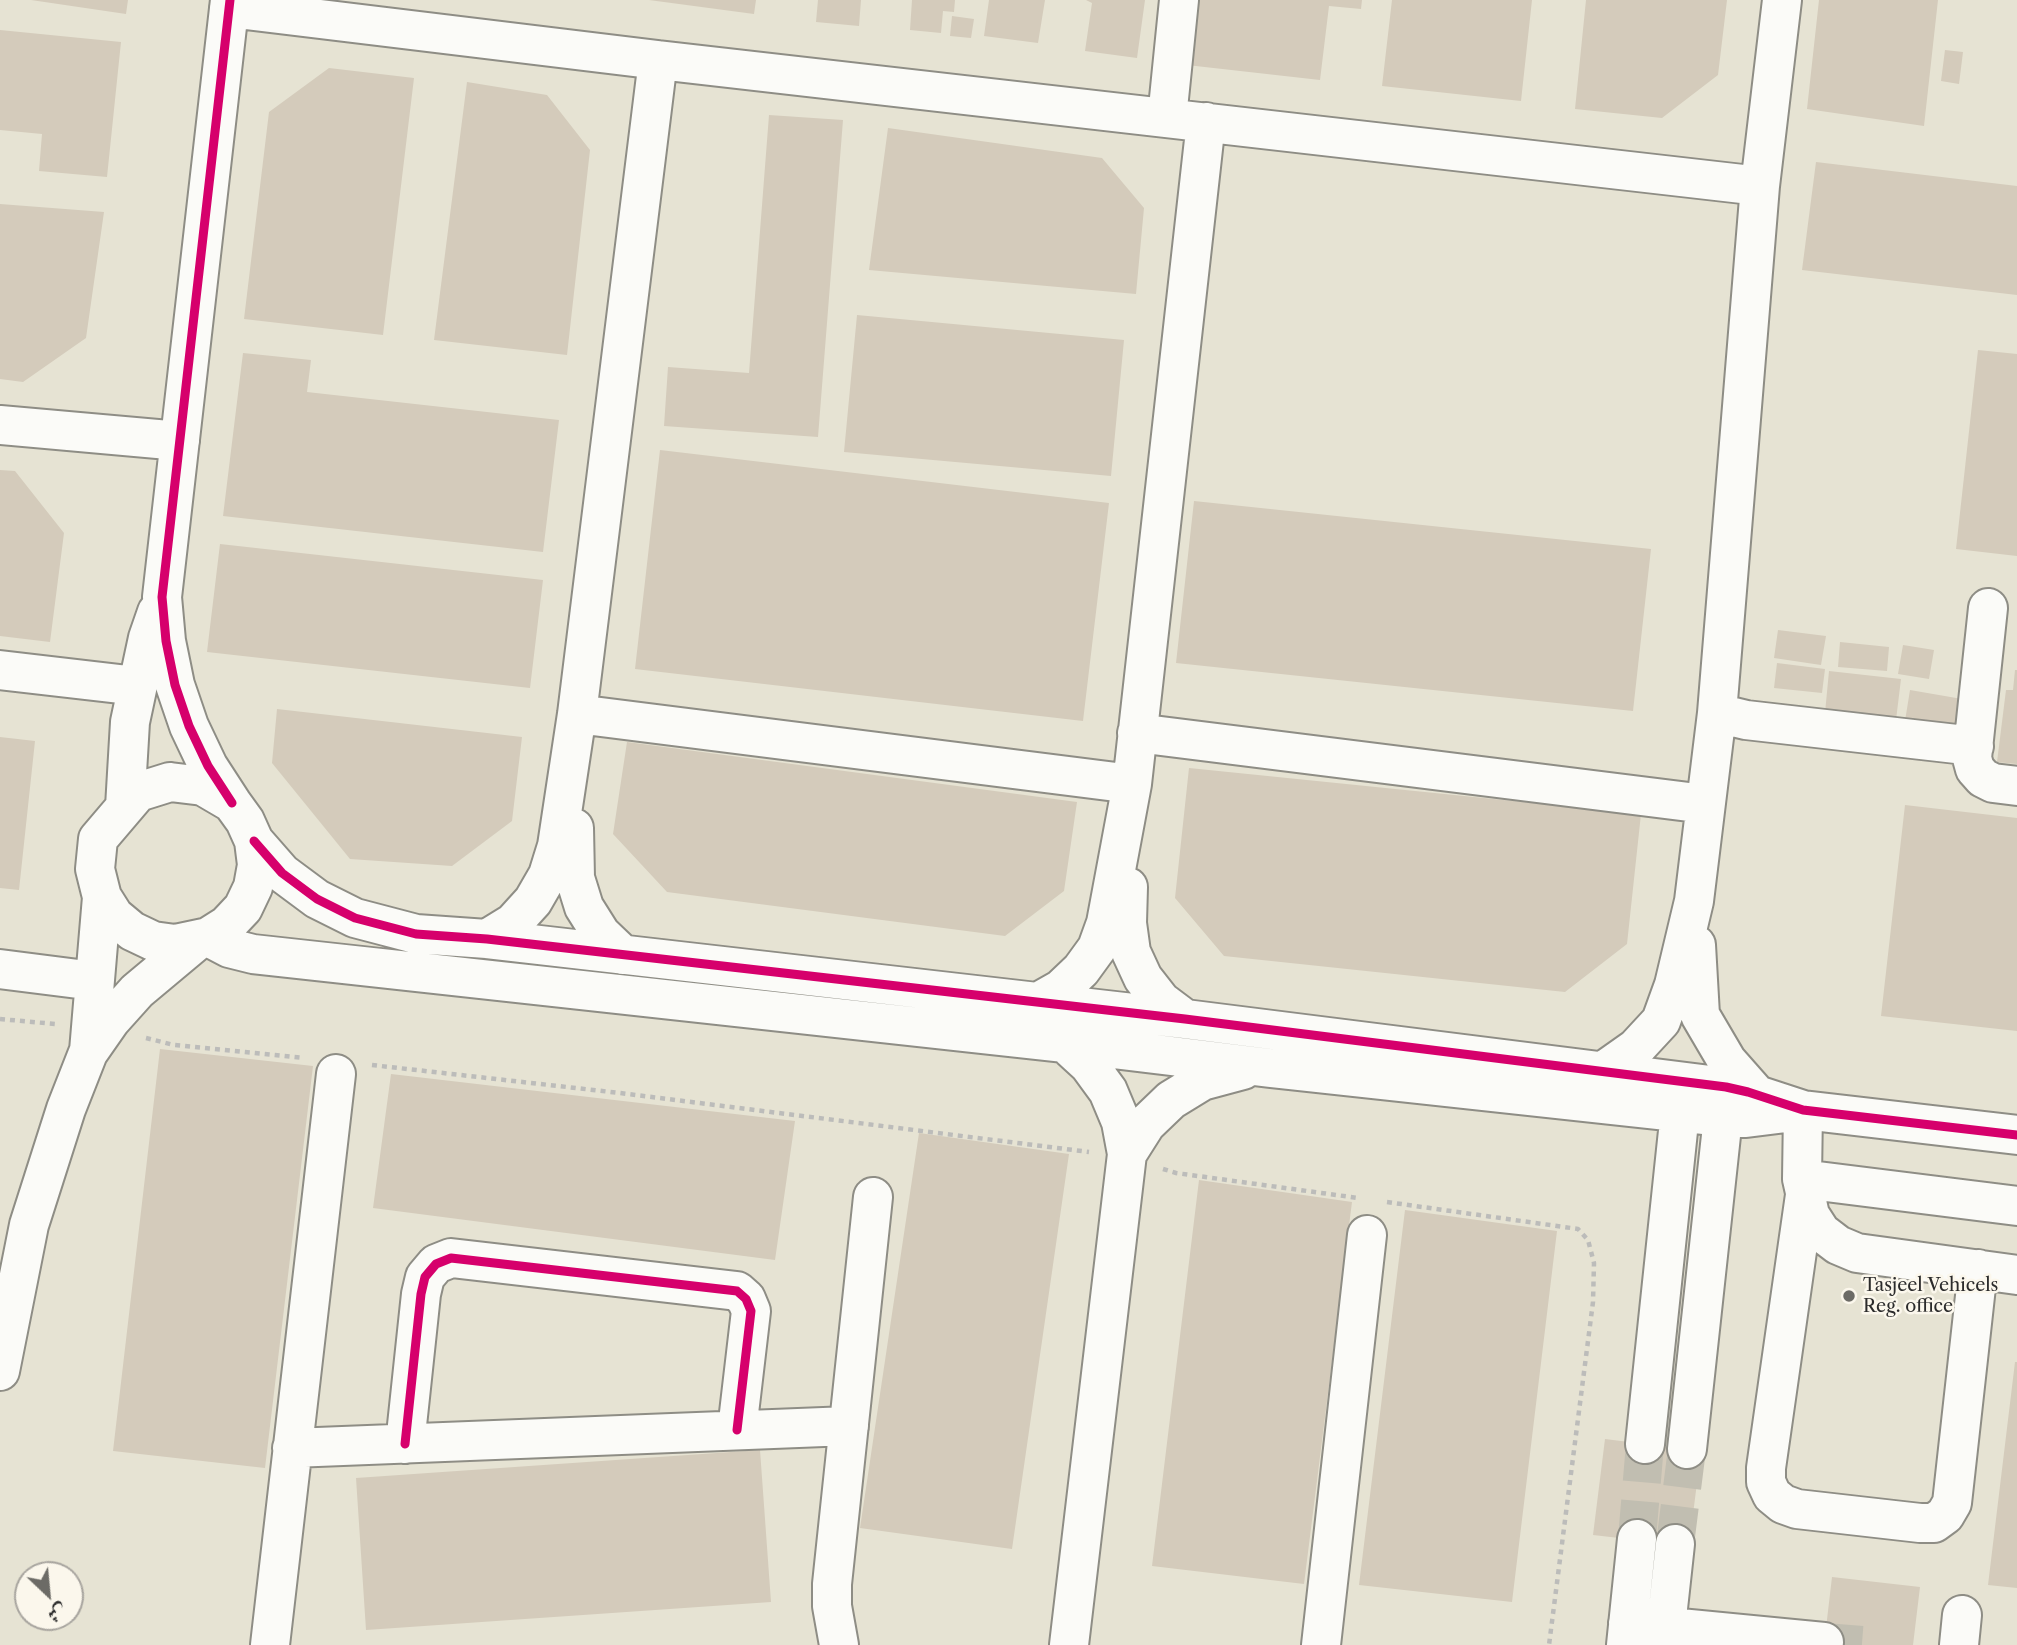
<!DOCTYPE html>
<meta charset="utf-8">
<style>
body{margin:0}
#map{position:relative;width:2017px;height:1645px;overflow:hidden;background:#e6e3d3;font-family:"Libre Caslon Text",Amiri,serif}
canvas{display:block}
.north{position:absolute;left:14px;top:1561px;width:70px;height:70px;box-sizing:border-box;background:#fbf7ec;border:2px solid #a8a59f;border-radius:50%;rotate:154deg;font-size:19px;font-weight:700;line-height:28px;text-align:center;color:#2b2b2b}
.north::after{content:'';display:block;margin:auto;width:24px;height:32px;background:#6c6b66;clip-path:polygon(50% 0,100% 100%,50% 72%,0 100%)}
</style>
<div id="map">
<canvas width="2017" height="1645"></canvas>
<div class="north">ش</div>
</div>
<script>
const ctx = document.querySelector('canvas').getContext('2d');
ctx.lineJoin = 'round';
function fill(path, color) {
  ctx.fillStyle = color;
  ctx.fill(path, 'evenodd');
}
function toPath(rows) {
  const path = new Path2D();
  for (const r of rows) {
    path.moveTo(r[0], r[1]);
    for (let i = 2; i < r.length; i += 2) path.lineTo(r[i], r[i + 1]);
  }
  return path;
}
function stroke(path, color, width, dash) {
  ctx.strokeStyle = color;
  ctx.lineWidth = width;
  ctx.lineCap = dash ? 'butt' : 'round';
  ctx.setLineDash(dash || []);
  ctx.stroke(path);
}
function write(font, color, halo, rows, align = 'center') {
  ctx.font = font + ' "Libre Caslon Text",serif';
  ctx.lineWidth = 5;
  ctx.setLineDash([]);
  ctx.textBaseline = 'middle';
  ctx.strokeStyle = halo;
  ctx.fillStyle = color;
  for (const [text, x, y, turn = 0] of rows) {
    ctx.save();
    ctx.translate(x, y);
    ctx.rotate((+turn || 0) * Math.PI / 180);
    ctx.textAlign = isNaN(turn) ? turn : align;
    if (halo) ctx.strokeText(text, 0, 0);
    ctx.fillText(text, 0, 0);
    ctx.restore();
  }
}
fill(toPath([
 [31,0,128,0,126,14],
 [649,0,756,0,754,14],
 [818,0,861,0,859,26,816,22],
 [912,0,955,0,954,12,943,11,941,33,910,30],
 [989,0,1045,0,1038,43,984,36],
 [1086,0,1145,0,1137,58,1085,51,1092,3],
 [1185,0,1362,0,1361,9,1329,6,1320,80,1178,64],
 [1392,0,1532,0,1521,101,1382,86],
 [1586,0,1727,0,1718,75,1662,118,1575,109],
 [1819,0,1938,0,1924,126,1807,109],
 [952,16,974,19,971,38,950,36],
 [0,30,121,42,107,177,39,171,42,134,0,130],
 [1945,50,1963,52,1959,84,1941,81],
 [329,68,414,78,383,335,244,319,269,112],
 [467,82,547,95,590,150,567,355,434,340],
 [769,115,843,120,818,437,664,426,668,367,749,373],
 [888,128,1102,158,1144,208,1136,294,869,270],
 [1816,162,2017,186,2017,295,1802,270],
 [0,204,104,212,86,338,23,382,0,379],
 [857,315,1124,340,1111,476,844,452],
 [1978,350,2017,354,2017,556,1956,549],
 [243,353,311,360,307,392,559,420,543,552,223,516],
 [660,450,1109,503,1083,721,635,669],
 [0,470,15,471,64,533,50,642,0,636],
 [1194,501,1651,549,1633,711,1176,663],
 [220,544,543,580,530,688,207,652],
 [1778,630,1826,636,1821,665,1774,658],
 [1840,642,1889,647,1887,671,1838,667],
 [1903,645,1934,650,1929,679,1898,674],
 [1777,663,1825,669,1822,693,1774,688],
 [2015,670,2017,670,2017,764,1997,762,2006,690,2013,690],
 [1829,671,1901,679,1896,720,1825,713],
 [1910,690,1962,699,1957,730,1905,721],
 [277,709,522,737,512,821,452,866,350,859,272,763],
 [0,737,35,741,19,890,0,888],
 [627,742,1077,802,1064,891,1005,936,667,892,613,834],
 [1189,768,1641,814,1627,944,1565,992,1224,956,1175,898],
 [1905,805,2017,818,2017,1031,1881,1016],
 [160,1049,313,1066,265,1468,113,1451],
 [391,1074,795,1121,775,1260,373,1208],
 [919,1133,1069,1154,1012,1549,860,1528],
 [1199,1180,1352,1202,1304,1584,1152,1566],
 [1405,1210,1557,1231,1512,1602,1359,1585],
 [2015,1362,2017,1362,2017,1588,1988,1585],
 [1605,1439,1701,1451,1689,1546,1593,1535],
 [760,1450,771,1602,366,1630,356,1478],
 [1832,1577,1920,1587,1913,1645,1824,1645]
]), '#d4cbbb');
stroke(toPath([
 [1637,1539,1645,1444],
 [1675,1544,1687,1449],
 [1824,1642,1863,1645]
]), '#c1beb1', 38, [38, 19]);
const minor = toPath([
 [230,0,162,597,166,641,175,685,189,726,208,766,232,803],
 [229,8,658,60,1760,186],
 [1167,118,1179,0],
 [0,425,180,441],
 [1988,608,1972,758,1975,769,1983,778,1993,783,2017,786],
 [0,670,137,686],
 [1717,713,1746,720,1974,746],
 [577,714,1132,784],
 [1137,733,1705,804],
 [170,782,203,786,232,803,245,821,254,841,257,865,253,887,243,908,227,925,208,937,175,944,153,941,132,931,114,916,102,897,95,869,98,839,138,792,170,782],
 [125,807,130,722,148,638,157,612],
 [574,828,575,878,584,907,601,934,623,955],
 [254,841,282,873,317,899,355,918,416,934,487,939,1185,1019,1726,1087,1748,1092,1803,1110,2017,1135],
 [1128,887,1127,923,1131,952,1143,978,1161,1001,1185,1019],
 [208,937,229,948,253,954,1065,1043,1270,1068,1723,1117,1746,1118,1794,1112],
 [487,939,513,923,533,901,548,875,557,846,577,714,658,60],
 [1696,945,1700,1015,1727,1061,1757,1095],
 [0,969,94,981],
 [1038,1002,1061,989,1081,970,1097,948,1106,923,1132,784,1206,122],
 [1065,1043,1089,1065,1108,1091,1121,1122,1127,1154,1069,1645],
 [89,1051,102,897],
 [1602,1072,1636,1048,1661,1021,1674,985,1694,901,1717,713,1760,186,1782,0],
 [1803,1110,1802,1179,1810,1215,1821,1232,1838,1245,1857,1253,2017,1275],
 [1127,1154,1146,1124,1171,1100,1202,1081,1243,1070],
 [1802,1179,2017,1206],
 [1805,1195,1766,1468,1766,1482,1772,1495,1783,1504,1797,1509,1920,1523,1934,1523,1945,1515,1952,1503,1978,1269],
 [0,1371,29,1225,66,1109,88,1053,111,1020,137,991,198,940],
 [405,1444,421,1294,425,1277,436,1264,451,1258,737,1291,746,1299,751,1311,737,1430],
 [1645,1444,1680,1112],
 [292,1448,849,1426],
 [1687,1449,1723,1117],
 [1628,1623,1824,1642],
 [270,1645,336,1074],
 [839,1645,832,1606,832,1584,873,1197],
 [1321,1645,1367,1235],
 [1626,1645,1637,1539],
 [1664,1645,1675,1544],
 [1959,1645,1962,1615]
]);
stroke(minor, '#8e8d85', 42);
stroke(toPath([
 [0,1019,55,1024],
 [146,1038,174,1045,304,1058],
 [372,1065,620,1093,1089,1152],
 [1163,1169,1176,1173,1358,1198],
 [1387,1202,1578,1229,1588,1240,1594,1263,1593,1302,1549,1645]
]), '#bcbcba', 4.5, [5, 5]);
stroke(minor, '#fbfbf8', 38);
stroke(toPath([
 [230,0,162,597,166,641,175,685,189,726,208,766,232,803],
 [254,841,282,873,317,899,355,918,416,934,487,939,1185,1019,1726,1087,1748,1092,1803,1110,2017,1135],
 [405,1444,421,1294,425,1277,436,1264,451,1258,737,1291,746,1299,751,1311,737,1430]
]), '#d6006c', 9);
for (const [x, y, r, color] of [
 [1849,1296,7,"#6c6b66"]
]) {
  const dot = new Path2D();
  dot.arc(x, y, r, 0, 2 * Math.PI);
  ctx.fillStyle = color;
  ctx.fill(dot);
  stroke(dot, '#fbf7ec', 2.5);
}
write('18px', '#2b2b2b', '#fbf7ec', [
 ["Tasjeel Vehicels",1863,1286],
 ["Reg. office",1863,1307]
], 'left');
</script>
